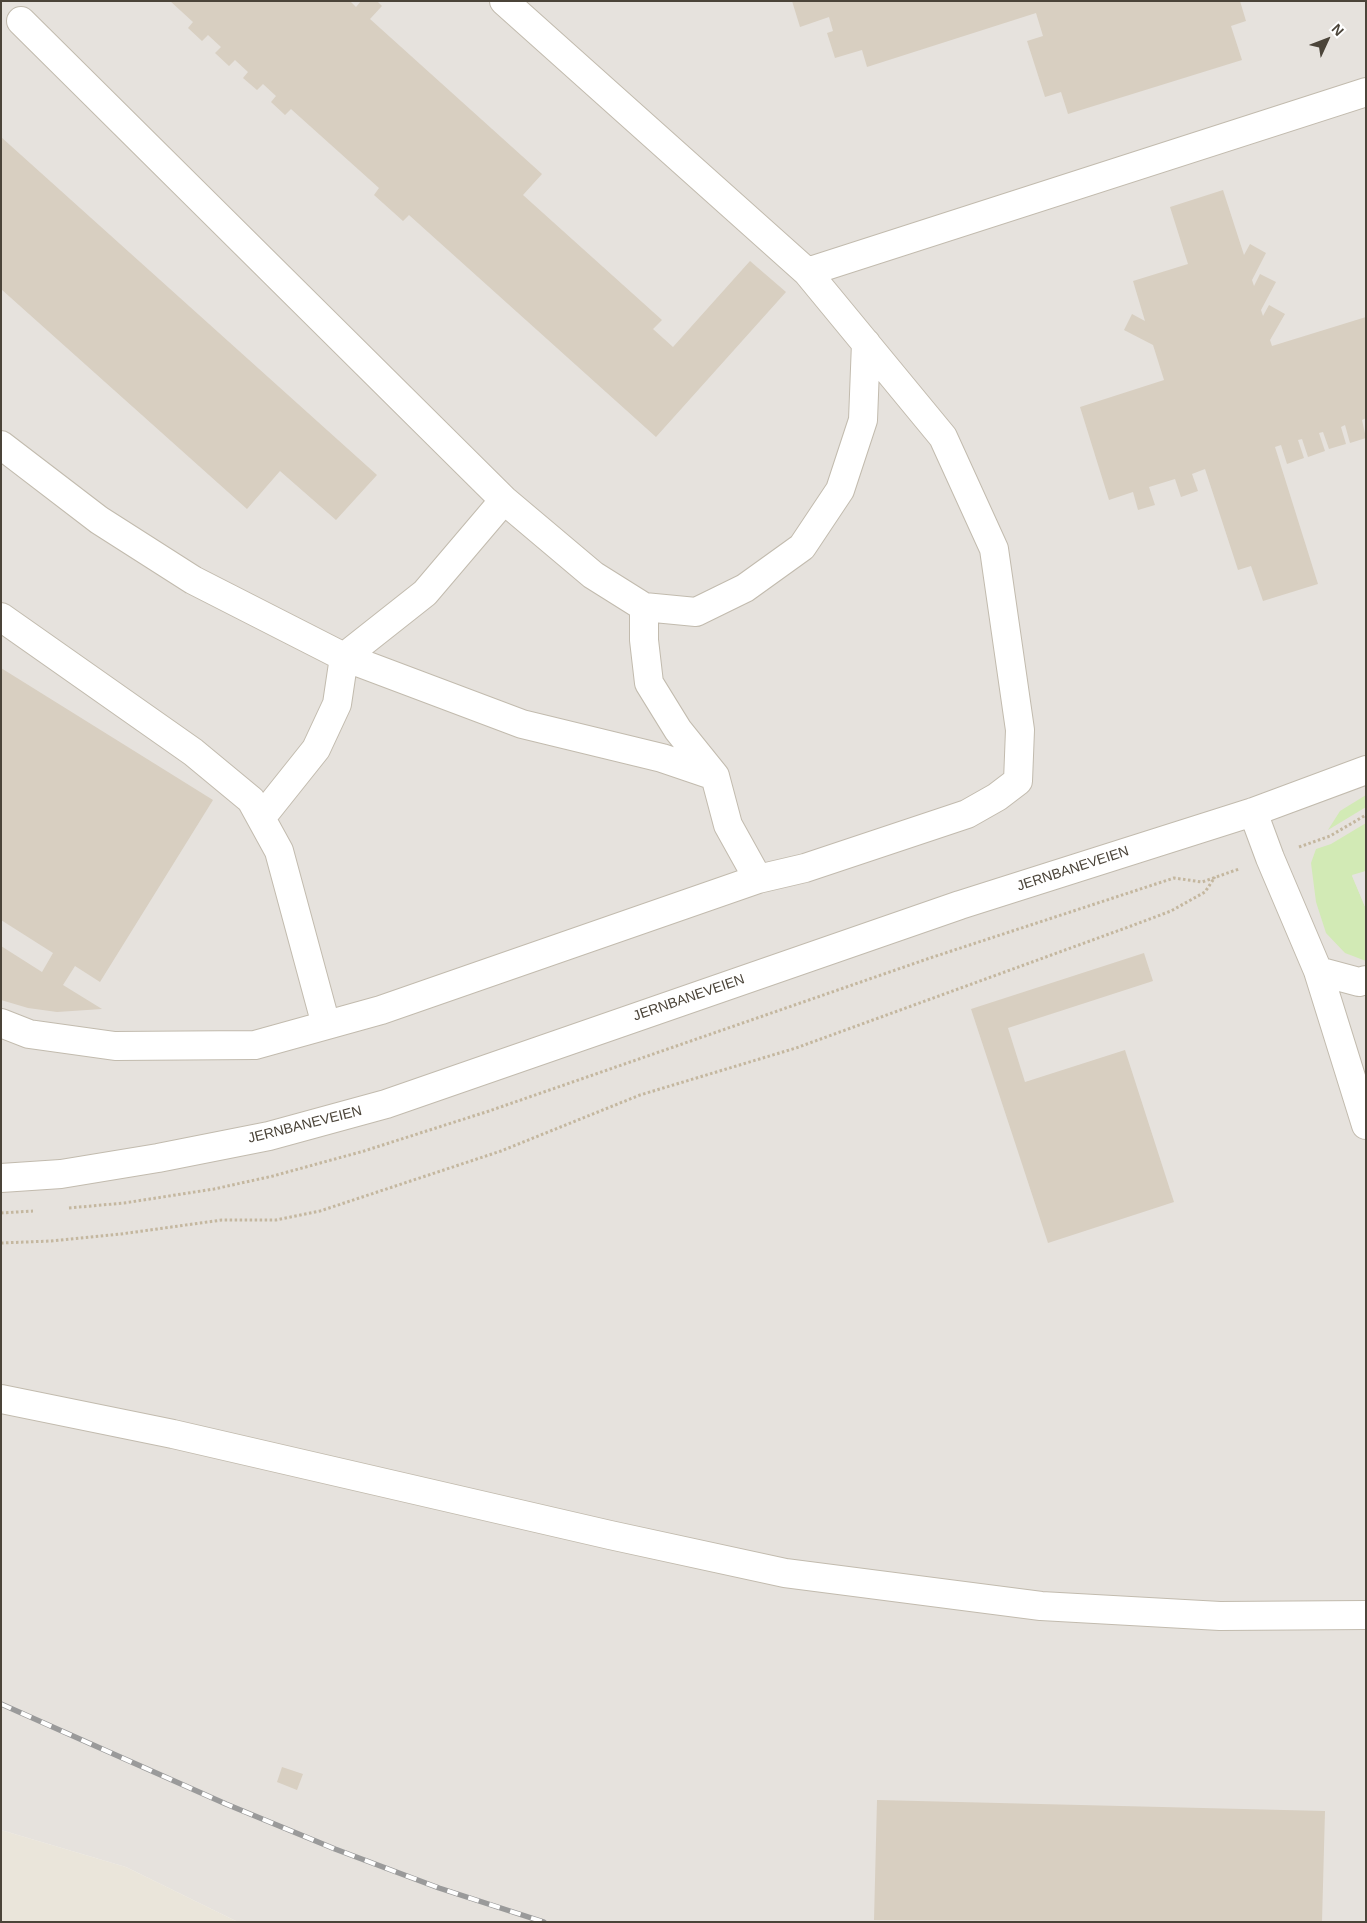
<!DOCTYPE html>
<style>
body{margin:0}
#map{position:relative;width:1367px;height:1923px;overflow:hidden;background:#f6f3ec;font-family:Helvetica,sans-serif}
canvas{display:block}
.frame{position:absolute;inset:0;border:2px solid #4b4439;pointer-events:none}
.north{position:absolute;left:1302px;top:15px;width:50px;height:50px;-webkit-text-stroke:4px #fff;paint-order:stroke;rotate:47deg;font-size:14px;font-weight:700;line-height:20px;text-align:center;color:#4b4439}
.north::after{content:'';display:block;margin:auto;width:18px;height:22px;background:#4b4439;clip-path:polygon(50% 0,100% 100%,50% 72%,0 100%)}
</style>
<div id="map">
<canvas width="1367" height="1923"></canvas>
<div class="frame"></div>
<div class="north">N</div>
</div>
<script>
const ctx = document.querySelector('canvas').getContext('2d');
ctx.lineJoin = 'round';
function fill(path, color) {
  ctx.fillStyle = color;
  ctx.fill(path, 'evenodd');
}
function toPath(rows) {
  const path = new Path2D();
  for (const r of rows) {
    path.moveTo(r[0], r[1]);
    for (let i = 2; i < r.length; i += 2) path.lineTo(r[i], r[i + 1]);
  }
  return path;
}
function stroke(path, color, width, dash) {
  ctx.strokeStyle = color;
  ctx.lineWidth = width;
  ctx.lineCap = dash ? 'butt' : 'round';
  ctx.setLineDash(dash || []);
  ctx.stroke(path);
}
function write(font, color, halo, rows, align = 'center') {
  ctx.font = font + ' Helvetica,sans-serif';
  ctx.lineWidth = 4.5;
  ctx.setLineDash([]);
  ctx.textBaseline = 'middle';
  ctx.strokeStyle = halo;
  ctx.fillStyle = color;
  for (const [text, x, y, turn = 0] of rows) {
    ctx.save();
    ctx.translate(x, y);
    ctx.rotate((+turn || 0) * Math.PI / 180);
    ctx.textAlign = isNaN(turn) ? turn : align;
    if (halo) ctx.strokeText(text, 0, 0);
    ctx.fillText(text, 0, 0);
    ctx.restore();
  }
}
fill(toPath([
 [1,1830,126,1867,238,1922,1,1922]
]), '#eae5da');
fill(toPath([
 [1,1,1366,1,1366,1922,238,1922,126,1867,1,1830]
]), '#e6e2dd');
fill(toPath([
 [1366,795,1366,807,1328,830,1340,811],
 [1366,823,1366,871,1352,876,1366,909,1366,961,1345,953,1326,933,1316,902,1311,863,1316,849,1331,844]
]), '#d2eab5');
fill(toPath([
 [1366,871,1366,909,1352,875]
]), '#e5e3e0');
fill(toPath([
 [170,1,350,1,356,7,361,1,377,1,382,6,370,19,542,174,523,195,662,320,653,329,673,347,750,261,786,292,656,437,409,215,403,221,374,195,379,188,291,109,285,115,271,102,276,96,263,84,257,90,243,78,248,72,235,60,229,66,215,53,221,47,208,35,202,41,188,28,193,22],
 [792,1,1240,1,1246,21,1231,26,1242,60,1068,114,1061,92,1045,97,1027,41,1043,36,1036,13,867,67,862,50,835,58,827,33,833,31,829,17,800,27],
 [1,137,377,475,336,520,280,471,247,509,1,289],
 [1223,190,1244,255,1250,244,1266,253,1252,280,1254,286,1260,274,1276,282,1261,310,1263,316,1269,305,1285,314,1270,340,1272,346,1366,317,1366,418,1362,420,1366,438,1350,443,1345,425,1341,427,1346,444,1329,449,1323,432,1319,433,1325,451,1308,457,1302,439,1298,440,1304,458,1287,464,1281,445,1275,447,1318,584,1263,601,1251,566,1238,570,1205,469,1192,474,1198,491,1181,497,1175,479,1149,487,1155,505,1138,510,1133,492,1109,500,1080,407,1164,380,1153,345,1124,330,1132,314,1145,321,1133,281,1188,264,1170,207],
 [1,668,213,800,100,982,75,966,63,985,102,1009,57,1012,28,1008,1,1000,1,946,42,972,53,953,1,920],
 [1144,953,1153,981,1008,1028,1025,1082,1125,1050,1174,1202,1048,1243,971,1009],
 [282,1767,303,1774,297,1790,277,1782],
 [877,1800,1325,1811,1322,1922,874,1920]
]), '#d8cfc1');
const minor = toPath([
 [21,21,504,500,593,575,644,607,696,612,745,588,802,547,840,490,863,420,866,343],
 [807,272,1366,92],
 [1,445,99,520,193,580,344,657,425,593,504,500],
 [644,607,644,640,649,683,678,730,715,776,728,825,758,879],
 [1,617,193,752,251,800,279,851,326,1025],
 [1253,812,1270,858,1318,971,1359,982,1366,980],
 [261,818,316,749,337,704,344,657,522,724,662,758,715,776],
 [1318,971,1366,1125],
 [1,1023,29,1034,115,1046,255,1045,381,1010,758,879,805,868,967,814,997,797,1018,781,1020,730,994,549,943,437,807,272,504,1],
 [1,1178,61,1174,158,1158,269,1136,386,1104,960,905,1253,812,1366,770],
 [1,1399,173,1434,610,1535,785,1573,1041,1606,1220,1616,1366,1615]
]);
stroke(minor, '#c2bbae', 30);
stroke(toPath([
 [1299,847,1330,836,1366,815],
 [69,1208,124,1203,214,1189,273,1176,364,1151,489,1111,930,958,1174,878,1202,882,1239,869],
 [1,1213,33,1211],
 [1,1243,51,1241,121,1234,222,1220,276,1220,320,1211,501,1151,640,1095,796,1048,1131,926,1171,911,1205,892,1215,877]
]), '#c4b79f', 3, [2.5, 2.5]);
stroke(minor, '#fff', 28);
const rail = toPath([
 [1,1704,226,1804,335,1849,439,1888,544,1922]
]);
stroke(rail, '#9a9a9a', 5.5);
stroke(rail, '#fff', 4, [11]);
write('14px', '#4b4439', '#fff', [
 ["JERNBANEVEIEN",1073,869,-18],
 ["JERNBANEVEIEN",689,998,-19],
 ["JERNBANEVEIEN",305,1125,-14]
]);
</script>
